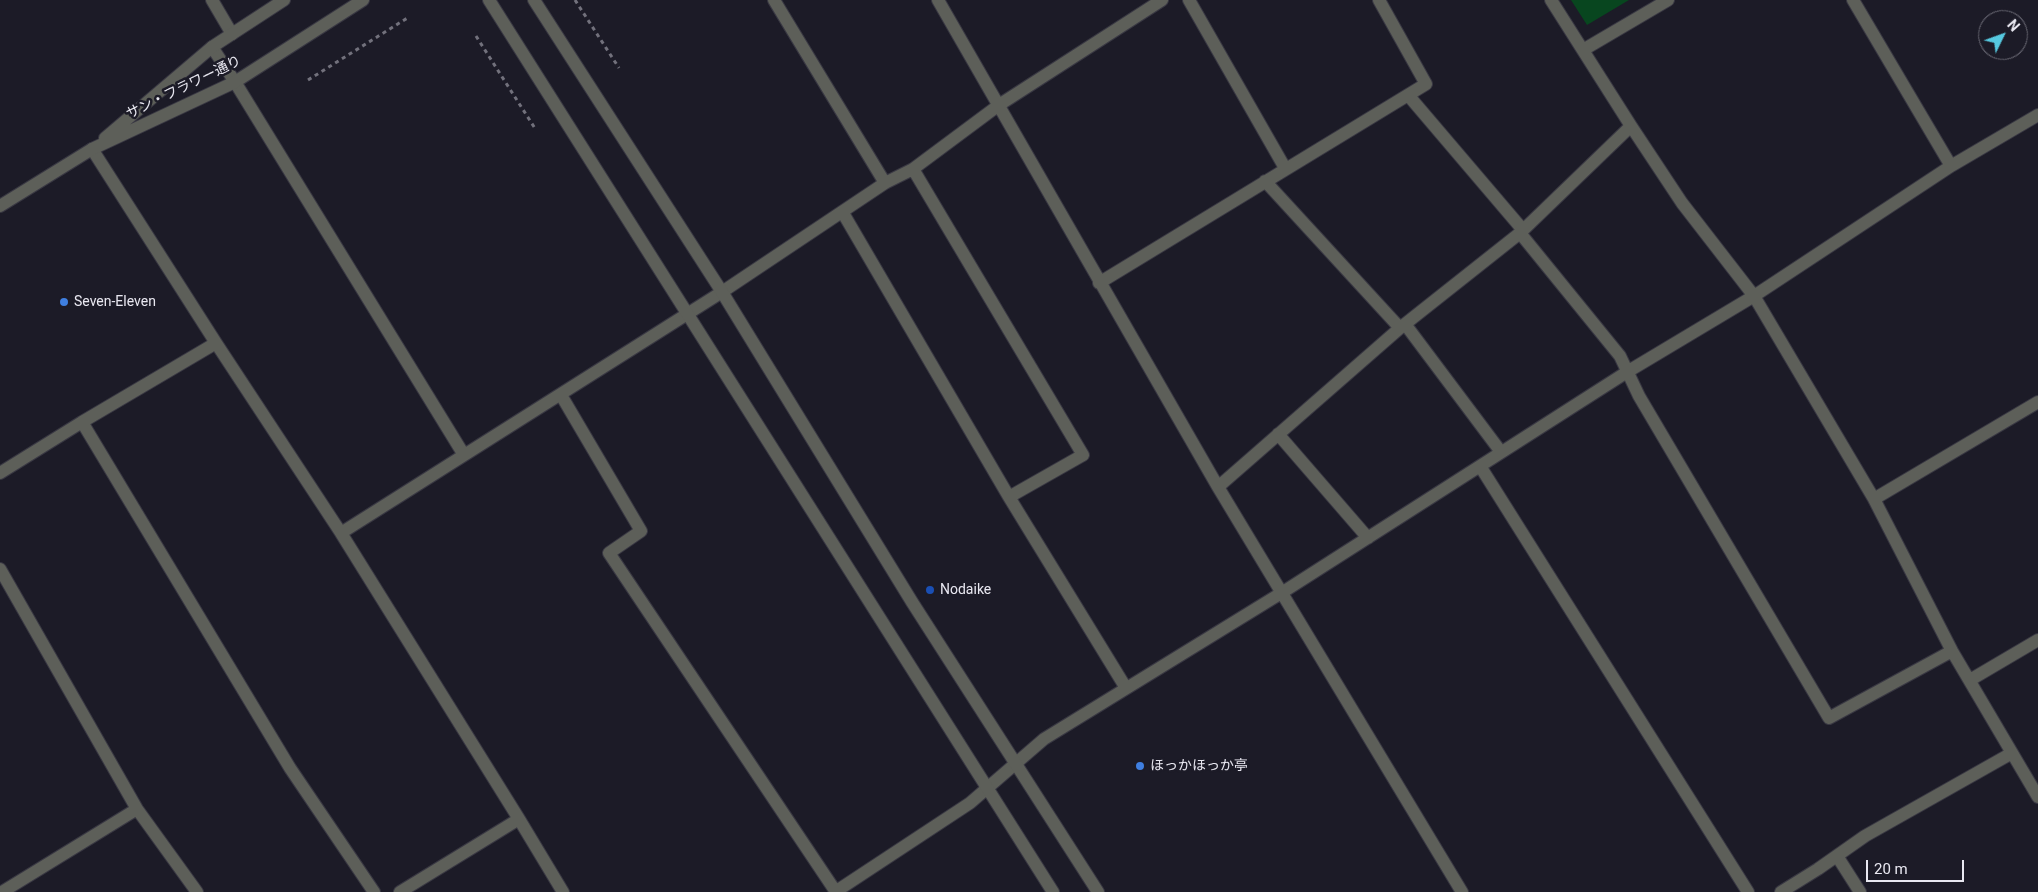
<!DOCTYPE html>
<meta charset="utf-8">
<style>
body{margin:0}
#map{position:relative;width:2038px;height:892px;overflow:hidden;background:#1c1b27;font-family:Roboto,sans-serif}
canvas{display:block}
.north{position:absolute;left:1978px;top:10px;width:50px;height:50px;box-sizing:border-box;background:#1c1b27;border:1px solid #6e6d78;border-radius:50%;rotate:48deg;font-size:14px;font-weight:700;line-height:20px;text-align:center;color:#e9e8f1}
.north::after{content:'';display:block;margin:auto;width:18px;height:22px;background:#56c9e0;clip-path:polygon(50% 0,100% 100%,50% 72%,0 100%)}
.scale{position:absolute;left:1866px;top:860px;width:98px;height:22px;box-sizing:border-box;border:2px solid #e9e8f1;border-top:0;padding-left:6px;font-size:15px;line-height:18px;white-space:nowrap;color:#e9e8f1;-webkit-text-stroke:4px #1c1b27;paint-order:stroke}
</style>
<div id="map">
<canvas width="2038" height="892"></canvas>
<div class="north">N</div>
<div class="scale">20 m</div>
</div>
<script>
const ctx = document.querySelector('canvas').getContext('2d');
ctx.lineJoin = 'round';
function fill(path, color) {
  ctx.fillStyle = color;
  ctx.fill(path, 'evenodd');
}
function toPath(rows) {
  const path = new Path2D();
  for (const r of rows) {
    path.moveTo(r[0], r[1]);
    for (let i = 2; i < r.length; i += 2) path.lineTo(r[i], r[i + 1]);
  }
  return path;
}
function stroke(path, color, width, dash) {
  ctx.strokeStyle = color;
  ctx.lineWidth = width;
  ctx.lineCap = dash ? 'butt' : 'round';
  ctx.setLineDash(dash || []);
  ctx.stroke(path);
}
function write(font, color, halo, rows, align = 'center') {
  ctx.font = font + ' Roboto,"Noto Sans JP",sans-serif';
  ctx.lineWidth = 5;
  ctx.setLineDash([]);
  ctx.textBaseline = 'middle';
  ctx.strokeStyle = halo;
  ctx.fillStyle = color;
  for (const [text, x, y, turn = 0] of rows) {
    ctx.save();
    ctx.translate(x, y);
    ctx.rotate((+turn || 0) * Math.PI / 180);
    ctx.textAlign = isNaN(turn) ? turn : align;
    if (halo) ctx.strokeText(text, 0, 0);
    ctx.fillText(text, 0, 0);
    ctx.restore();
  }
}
fill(toPath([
 [1571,0,1629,0,1587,25]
]), '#08461f');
const minor = toPath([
 [212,0,232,34],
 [774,0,885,183],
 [938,0,1218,487,1462,892],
 [1189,0,1285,168],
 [1551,0,1631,126,1682,203,1754,296,1874,499,1952,651,2038,797],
 [1853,0,1951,166],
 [212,47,235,82,464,455],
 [1583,50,1668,0],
 [1408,95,1523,230],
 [92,149,216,343,341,533,519,819,563,892],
 [913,169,1083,455,1009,497],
 [1265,181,1400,328],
 [843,213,1009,497,1126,688],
 [1520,233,1620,356,1639,396,1829,718,1952,651],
 [1099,283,1426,84,1379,0],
 [1405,324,1501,452],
 [561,395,641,531,609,553,836,892],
 [82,422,290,768,374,892],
 [1278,434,1368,538],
 [1480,466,1748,892],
 [0,473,82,422,216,343],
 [1218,487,1400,328,1520,233,1631,126],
 [1874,499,2038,402],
 [341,533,722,292,885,183,913,169,999,105,1162,0],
 [0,569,137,809,197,892],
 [1970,680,2038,640],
 [1837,856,1860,892],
 [2,892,137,809],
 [400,892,519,819],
 [835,892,970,803,1044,739,1283,592,1627,372,1754,296,1951,166,2038,115],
 [1781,892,1818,869,1865,836,2012,753]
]);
const tertiary = toPath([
 [489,0,1053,892],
 [534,0,722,292,912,602,1098,892],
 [105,138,212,47,284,0],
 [0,206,92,149,235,82,363,0]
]);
stroke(minor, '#393843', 14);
stroke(tertiary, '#393843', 14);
stroke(toPath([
 [575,0,619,68],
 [476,36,536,130],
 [308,80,409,17]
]), '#72717c', 3, [4, 4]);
stroke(minor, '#5d5f59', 12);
stroke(tertiary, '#5d5f59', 12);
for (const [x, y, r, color] of [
 [64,302,5,"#3f7fe0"],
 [930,590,5,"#1a4fb4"],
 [1140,766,5,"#3f7fe0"]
]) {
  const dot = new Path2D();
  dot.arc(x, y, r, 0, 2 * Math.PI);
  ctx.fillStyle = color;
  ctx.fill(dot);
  stroke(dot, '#1c1b27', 2);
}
write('14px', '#e9e8f1', '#1c1b27', [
 ["サン・フラワー通り",184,88,-26]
]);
write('14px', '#e9e8f1', '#1c1b27', [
 ["Seven-Eleven",74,302],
 ["Nodaike",940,590],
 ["ほっかほっか亭",1150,766]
], 'left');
</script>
